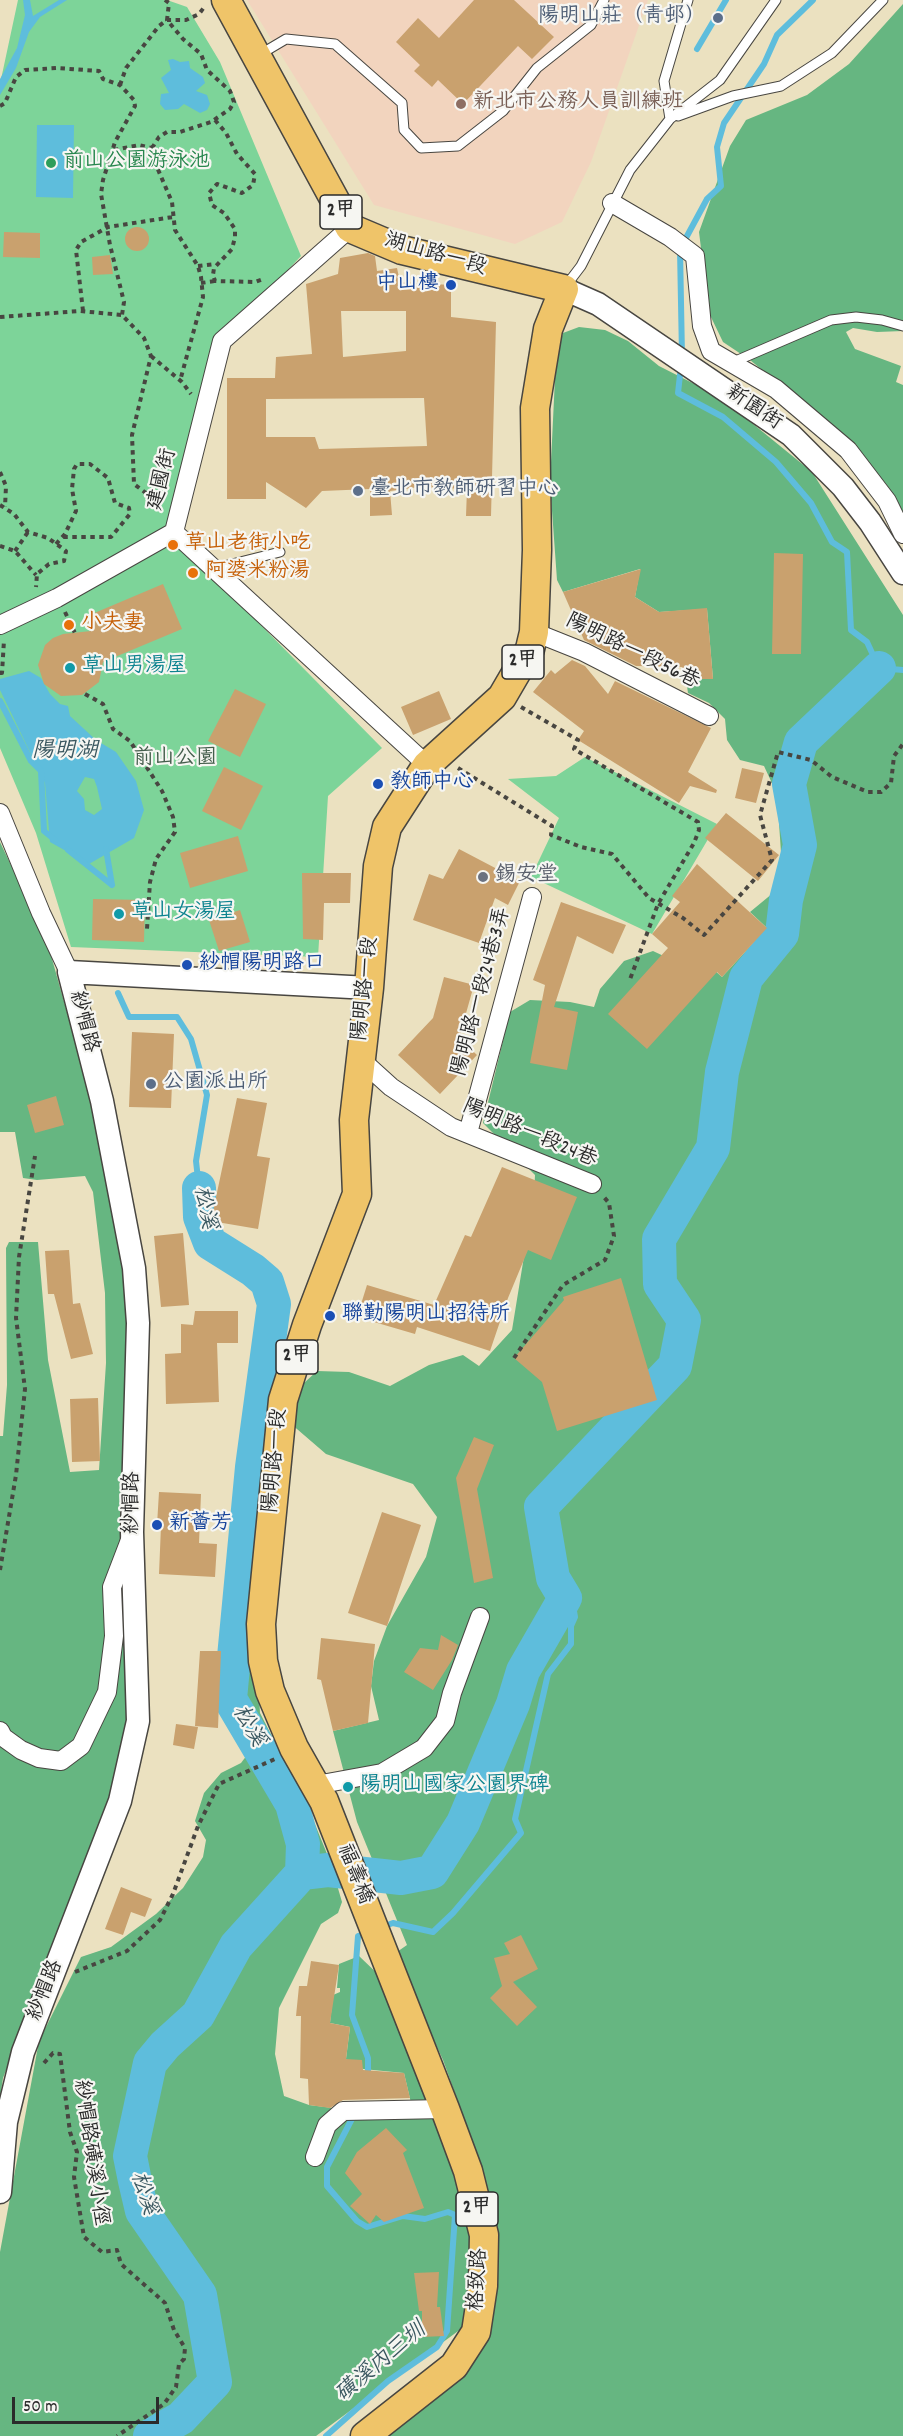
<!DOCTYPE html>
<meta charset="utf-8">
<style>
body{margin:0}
#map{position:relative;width:903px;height:2436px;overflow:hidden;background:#ebe1c0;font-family:Dekko,sans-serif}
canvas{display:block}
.scale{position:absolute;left:12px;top:2397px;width:147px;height:27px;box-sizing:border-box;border:3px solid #2b2b2b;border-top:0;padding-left:8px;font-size:18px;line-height:21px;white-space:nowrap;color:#2b2b2b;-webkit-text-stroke:4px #f6f6f2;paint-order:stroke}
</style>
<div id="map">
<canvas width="903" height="2436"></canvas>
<div class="scale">50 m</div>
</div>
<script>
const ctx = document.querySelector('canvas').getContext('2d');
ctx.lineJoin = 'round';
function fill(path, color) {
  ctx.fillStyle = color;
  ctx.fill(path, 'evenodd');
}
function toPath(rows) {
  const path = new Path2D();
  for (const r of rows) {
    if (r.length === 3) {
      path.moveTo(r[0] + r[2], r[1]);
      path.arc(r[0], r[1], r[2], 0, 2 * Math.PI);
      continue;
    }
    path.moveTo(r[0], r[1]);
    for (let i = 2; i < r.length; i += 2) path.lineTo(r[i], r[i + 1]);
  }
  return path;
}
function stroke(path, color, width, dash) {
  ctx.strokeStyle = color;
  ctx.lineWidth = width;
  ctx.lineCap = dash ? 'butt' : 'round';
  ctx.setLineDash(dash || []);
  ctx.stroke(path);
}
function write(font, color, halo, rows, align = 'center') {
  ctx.font = font + ' Dekko,"LXGW WenKai TC",sans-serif';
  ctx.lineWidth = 4.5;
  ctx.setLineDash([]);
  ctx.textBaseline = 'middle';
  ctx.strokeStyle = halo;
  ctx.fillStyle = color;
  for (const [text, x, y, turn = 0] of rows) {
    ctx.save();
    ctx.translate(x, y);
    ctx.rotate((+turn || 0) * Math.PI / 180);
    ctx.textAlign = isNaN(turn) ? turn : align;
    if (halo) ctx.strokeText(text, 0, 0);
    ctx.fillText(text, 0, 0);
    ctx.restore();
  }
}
fill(toPath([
 [247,0,648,0,591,162,562,222,515,244,374,205]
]), '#f2d4be');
fill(toPath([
 [18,0,167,0,187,7,220,62,301,256,209,354,168,531,382,748,328,796,318,957,71,947,36,833,0,748,0,84],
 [585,757,717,824,652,934,531,877,559,818,508,779,556,776]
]), '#7dd499');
fill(toPath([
 [903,4,903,331,877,332,853,328,846,332,855,349,901,366,896,382,903,385,903,522,887,485,854,445,750,360,723,342,709,313,699,232,730,146,746,120,807,95,849,64],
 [579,327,605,330,628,341,659,366,720,397,812,472,903,615,903,2436,381,2436,436,2399,471,2367,481,2346,495,2224,481,2165,443,2060,394,1954,407,1945,357,1822,333,1731,379,1720,371,1686,374,1661,387,1626,426,1557,437,1517,413,1484,326,1454,290,1423,303,1384,317,1371,349,1372,390,1386,429,1365,463,1355,479,1366,512,1330,534,1195,535,1175,483,1123,510,1012,530,1000,570,1002,594,1007,600,989,624,961,653,951,685,966,704,961,722,977,767,928,750,912,773,893,782,867,777,794,764,766,740,760,727,740,725,719,709,703,688,693,686,679,713,679,707,609,659,612,635,597,640,569,563,592,557,580,550,483,556,357,563,333],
 [0,842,47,941,94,1109,129,1271,134,1720,111,1799,3,2078,0,2098,0,1436,3,1436,7,1385,6,1248,9,1242,38,1242,48,1360,70,1472,99,1470,106,1363,105,1293,93,1192,85,1176,37,1180,23,1178,15,1132,0,1132],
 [252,1661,258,1679,260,1713,307,1805,330,1861,342,1902,338,1913,321,1924,279,2008,275,2054,284,2096,309,2105,333,2108,411,2103,404,2073,363,2069,346,2059,350,2027,330,2023,333,1995,340,1992,340,1988,337,1988,339,1964,359,1956,383,1979,432,2096,479,2251,469,2323,316,2436,0,2436,0,2252,39,2041,81,1957,111,1947,156,1914,183,1888,203,1857,206,1840,195,1821,204,1793,221,1773,241,1763,247,1755,230,1720]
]), '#66b681');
fill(toPath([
 [23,0,30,0,33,16,59,0,67,0,40,17,29,32,16,68,0,95,0,79,17,48,25,15],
 [173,59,180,62,189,61,190,68,203,77,205,83,196,91,207,95,210,104,207,110,200,113,184,104,178,109,165,110,160,104,161,94,169,93,161,78,171,70,168,60],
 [37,125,74,125,73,198,36,197],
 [29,671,41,678,50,694,60,704,68,706,70,716,96,740,116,752,136,781,144,810,134,838,89,864,50,842,45,783,0,690,0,679],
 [85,777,94,779,97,787,102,809,94,815,85,810,84,799,77,791]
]), '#5ebddc');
stroke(toPath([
 [697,49,726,0],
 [682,356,680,249,707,199,721,186,717,147,724,123,764,64,777,35,813,0],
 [681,366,678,393,723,417,776,462,811,503,832,542,847,552,851,630,867,642,879,668,903,670],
 [0,701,31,761,41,771,44,831,55,840],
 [106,849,112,885],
 [68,850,112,885],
 [118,993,129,1017,177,1017,191,1039,207,1095,196,1161,199,1188],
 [382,1927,393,1923,433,1932,453,1913,521,1833,515,1819,548,1674,571,1644,571,1626,575,1617,573,1605,565,1598],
 [367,1933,358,1936,352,2015,368,2058,368,2078],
 [326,2436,388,2381,437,2347,447,2331,455,2215,448,2212,425,2219,403,2216,367,2227,357,2221,327,2186,327,2167,355,2113]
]), '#5ebddc', 6);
stroke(toPath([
 [302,1873,328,1870,401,1878,432,1872,463,1823,513,1704,523,1671,565,1598,553,1578,541,1507,675,1366,684,1320,660,1284,659,1239,713,1148,722,1072,746,978,782,934,786,900,800,845,789,784,801,742,879,668],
 [150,2436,181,2418,215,2382,200,2295,142,2211,135,2181,130,2156,150,2063,165,2045,198,2015,236,1946,302,1873,303,1844,292,1804,230,1699,252,1467,274,1304,267,1282,253,1270,210,1243,200,1217,199,1188]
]), '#5ebddc', 34);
fill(toPath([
 [474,0,514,0,554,37,532,59,518,46,463,104,438,80,432,87,414,71,420,65,396,42,418,18,439,38],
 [137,239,12],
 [4,232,40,233,40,258,3,257],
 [368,253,375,256,377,271,397,268,400,282,451,285,451,317,496,322,491,516,466,516,467,489,419,487,390,491,392,515,370,516,370,489,322,491,306,508,266,482,266,499,227,499,227,378,275,378,276,357,312,354,306,284,338,274,340,258],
 [341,311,406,311,406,351,343,357],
 [424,398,427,446,319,449,315,437,266,437,266,399],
 [110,255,113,274,93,275,92,257],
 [774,553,803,554,801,654,772,654],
 [641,569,635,597,659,612,707,608,713,679,686,679,682,667,636,666,584,640,563,592],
 [163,584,182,629,103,662,99,682,82,695,61,696,44,684,38,665,45,645,53,638,63,634,91,631,85,617],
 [572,660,585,666,608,694,615,681,711,728,688,772,717,790,716,793,690,786,679,803,578,740,584,731,533,692,551,670,555,674],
 [235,689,266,704,240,757,208,741],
 [439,691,451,719,413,735,401,707],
 [224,767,263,786,241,830,202,811],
 [742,768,764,773,756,803,735,798],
 [726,813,779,855,758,881,705,838],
 [238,836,248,871,190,888,180,853],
 [459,849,520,881,508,905,495,898,479,943,413,920,429,874,443,879],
 [697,864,767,928,722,977,717,972,647,1049,608,1014,668,948,652,934,680,902,672,896],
 [302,873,351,873,350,903,324,903,323,940,303,939],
 [93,899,145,900,144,942,92,940],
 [561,902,626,925,613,954,577,936,554,1007,578,1012,567,1070,530,1063,545,985,533,980],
 [240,910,250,942,219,951,209,920],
 [444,977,474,985,459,1038,477,1055,440,1094,398,1055,433,1018],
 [132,1032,174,1034,171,1108,129,1107],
 [56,1096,64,1125,35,1133,27,1105],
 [237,1098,267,1103,257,1156,270,1158,258,1229,211,1221],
 [502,1167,577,1197,551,1260,528,1250,508,1298,490,1351,417,1327,415,1334,357,1317,367,1285,434,1305,465,1235,471,1237],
 [183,1233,189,1305,161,1307,154,1236],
 [69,1250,73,1304,80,1303,93,1354,71,1359,54,1294,48,1294,45,1251],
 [621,1278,657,1400,557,1431,542,1382,514,1358,564,1300,563,1297],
 [195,1311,238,1311,238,1343,217,1343,219,1402,166,1404,165,1354,181,1353,181,1324,193,1325],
 [98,1398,100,1461,72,1462,70,1399],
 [474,1437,494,1445,477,1489,493,1578,474,1583,456,1478],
 [159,1492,201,1494,199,1543,217,1544,215,1577,159,1574,161,1526,157,1525],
 [382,1512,421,1525,387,1626,348,1613],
 [441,1635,458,1645,452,1660,433,1690,404,1672,420,1648,438,1650],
 [321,1638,375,1644,368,1723,333,1731,321,1680,317,1679],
 [200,1651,221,1651,218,1728,195,1726],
 [176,1724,198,1727,194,1749,173,1745],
 [121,1887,152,1899,145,1917,131,1912,123,1935,105,1929],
 [521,1935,538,1969,513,1982,537,2007,517,2026,490,1998,502,1986,494,1958,510,1954,504,1943],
 [311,1961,339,1965,330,2023,350,2027,346,2059,362,2060,363,2070,404,2073,410,2098,343,2100,330,2108,309,2105,308,2079,300,2078,301,2016,296,2016,299,1986,307,1986],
 [386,2128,407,2150,403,2153,424,2208,384,2222,376,2215,370,2224,350,2206,362,2194,345,2173,357,2152],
 [439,2272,437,2307,440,2307,444,2336,422,2337,422,2311,419,2311,414,2273]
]), '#c9a16e');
const service = toPath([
 [259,55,286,39,335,44,402,103,404,130,421,148,458,146,503,111,537,68,591,25,604,0],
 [678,116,733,96,781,86,832,53,883,0],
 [670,119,664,81,688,0],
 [565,287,581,266,630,170,670,119,720,80,776,0],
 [731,363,831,320,856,317,882,320,903,326],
 [216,568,280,552]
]);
const minor = toPath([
 [612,203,670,237,695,256,702,326,711,351,776,389,848,450,887,501,903,534],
 [174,532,222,341,350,228],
 [174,532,427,765],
 [0,625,57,598,174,532],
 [534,632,584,652,709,716],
 [0,813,41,913,69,972],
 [359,1058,391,1087,451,1127,592,1184],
 [468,1133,532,897],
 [0,1731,3,1737,21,1750,39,1758,61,1761,81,1746,107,1692,114,1636,112,1587,130,1540],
 [316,1785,382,1773,424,1748,445,1721,452,1693,480,1617],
 [315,2157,327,2125,343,2111,445,2109]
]);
const tertiary = toPath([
 [564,289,598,304,791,435,843,487,870,522,903,573],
 [0,2192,6,2122,23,2052,120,1801,138,1721,132,1532,138,1323,134,1268,102,1101,69,972,369,988]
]);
const primary = toPath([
 [226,0,350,228,402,250,564,289,548,329,535,408,537,550,534,632,530,649,502,697,427,765,387,827,378,866,369,988,354,1120,357,1194,307,1325,283,1400,261,1624,263,1661,270,1691,294,1748,324,1801,445,2109,468,2171,484,2235,483,2286,476,2332,454,2366,365,2436]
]);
stroke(service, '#484641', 11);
stroke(minor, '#484641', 20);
stroke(tertiary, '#484641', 25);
stroke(primary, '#484641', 31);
stroke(toPath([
 [165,0,169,3,167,20,183,39,201,54,207,70,230,91,234,102,230,109,211,122,180,132,167,132,159,137,152,148,153,158,172,202,175,230,198,266,201,277,203,297,180,381],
 [120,85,126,68,159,26,167,20,186,20,199,14,205,6],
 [0,106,5,103,16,77,25,70,57,68,99,71,103,79,120,85,134,100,135,106,115,142,103,180,101,194,110,245,124,302,122,315],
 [215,120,226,133,237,154,255,174,253,185,242,193,217,184,209,193,212,205,224,213,235,229,235,237,232,249,214,268,213,275,215,281,255,282,263,279],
 [114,150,139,145,152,148],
 [198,266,215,264],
 [201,283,215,281],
 [83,311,76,250,81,242,108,227,173,217],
 [0,317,80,311,122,315,144,338,151,356,132,435,134,484,163,506],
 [151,356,182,382,191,394],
 [0,472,6,486,5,507],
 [0,505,14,514,28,532,48,538,66,551,64,561,49,564,37,574,36,587],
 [56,544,65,534,76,511,72,489,74,469,77,464,90,464,108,478,115,503,129,508,130,514,111,537,63,537],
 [0,546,15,551,36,575],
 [15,551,28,532],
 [65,612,75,633],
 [0,673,2,673,4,640],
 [85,694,103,704,113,729,130,741,162,791,173,817,175,832,156,859,150,882,147,929,144,929],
 [521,707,578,740,574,749,698,822,699,830,694,843,658,904,629,982],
 [458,768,552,826,551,835,581,847,612,854,649,898,683,918,704,935,772,860,760,815,778,752,811,760,832,777,868,792,881,792,891,783,894,756,903,744],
 [514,1358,563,1285,605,1260,614,1236,609,1203,603,1196],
 [0,1570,16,1475,25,1389,16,1318,19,1257,35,1156],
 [75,1972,127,1951,160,1920,173,1894,198,1826,219,1784,275,1759],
 [44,2063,53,2053,60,2054,70,2132,77,2152,74,2177,84,2237,102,2252,117,2250,121,2264,165,2303,174,2330,185,2348,184,2359,179,2364,176,2387,164,2404,117,2436]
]), '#484641', 4, [4.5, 4.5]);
stroke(service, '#fff', 9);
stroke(minor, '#fff', 18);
stroke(tertiary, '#fff', 22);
stroke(primary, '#efc469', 28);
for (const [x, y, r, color] of [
 [718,18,6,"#5c6f8a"],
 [461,104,6,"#8d6e63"],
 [51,163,6,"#2e9e5b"],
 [451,285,6,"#1a4fb4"],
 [358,491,6,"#5c6f8a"],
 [173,545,6,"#e8710a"],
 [193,573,6,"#e8710a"],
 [69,625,6,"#e8710a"],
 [70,668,6,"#0f9aa8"],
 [378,784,6,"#1a4fb4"],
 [483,877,6,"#6b7280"],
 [119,914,6,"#0f9aa8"],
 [187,965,6,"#1a4fb4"],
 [151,1084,6,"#5c6f8a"],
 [330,1316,6,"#1a4fb4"],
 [157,1525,6,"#1a4fb4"],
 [348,1787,6,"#0f9aa8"]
]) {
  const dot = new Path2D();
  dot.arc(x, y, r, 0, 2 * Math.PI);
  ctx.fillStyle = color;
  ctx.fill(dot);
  stroke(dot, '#f6f6f2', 2);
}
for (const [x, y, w] of [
 [341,212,42],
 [523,662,42],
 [297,1357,42],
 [477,2209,42]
]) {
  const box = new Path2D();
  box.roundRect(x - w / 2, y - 17, w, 34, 4.5);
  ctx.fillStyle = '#f6f6f2';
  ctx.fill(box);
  stroke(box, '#2b2b2b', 1.5);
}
write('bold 20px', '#2b2b2b', null, [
 ["2甲",341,212],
 ["2甲",523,662],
 ["2甲",297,1357],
 ["2甲",477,2209]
]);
write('21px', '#4e5e75', '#f6f6f2', [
 ["陽明山莊（青邨）",706,18,"right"],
 ["臺北市教師研習中心",370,491],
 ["公園派出所",163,1084]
], 'left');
write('21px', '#785e54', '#f6f6f2', [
 ["新北市公務人員訓練班",473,104]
], 'left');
write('21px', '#27864d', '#f6f6f2', [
 ["前山公園游泳池",63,163]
], 'left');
write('21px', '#2b2b2b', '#f6f6f2', [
 ["湖山路一段",435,256,16],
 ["新園街",753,409,34],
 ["建國街",164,480,-76],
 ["陽明路一段56巷",632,653,26],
 ["陽明路一段",367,989,-84],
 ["陽明路一段24巷3弄",483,992,-75],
 ["紗帽路",82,1022,76],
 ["陽明路一段24巷",529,1135,23],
 ["陽明路一段",277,1461,-85],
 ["紗帽路",134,1503,-89],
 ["福壽橋",353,1875,68],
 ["紗帽路",47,1991,-68],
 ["紗帽路磺溪小徑",89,2153,82],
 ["格致路",480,2280,-86]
]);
write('21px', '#164399', '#f6f6f2', [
 ["中山樓",439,285,"right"],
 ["教師中心",390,784],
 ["紗帽陽明路口",199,965],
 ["聯勤陽明山招待所",342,1316],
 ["新薈芳",169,1525]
], 'left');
write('21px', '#c56008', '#f6f6f2', [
 ["草山老街小吃",185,545],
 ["阿婆米粉湯",205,573],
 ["小夫妻",81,625]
], 'left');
write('21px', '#0d838f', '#f6f6f2', [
 ["草山男湯屋",82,668],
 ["草山女湯屋",131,914],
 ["陽明山國家公園界碑",360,1787]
], 'left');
write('21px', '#445e4c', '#f6f6f2', [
 ["前山公園",175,760]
]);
write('21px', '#5b616d', '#f6f6f2', [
 ["錫安堂",495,877]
], 'left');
write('italic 22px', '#3a5760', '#f6f6f2', [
 ["陽明湖",65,753],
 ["松溪",203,1208,79],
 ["松溪",247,1727,60],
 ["松溪",142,2194,72],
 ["磺溪內三圳",382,2364,-40]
]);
</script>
